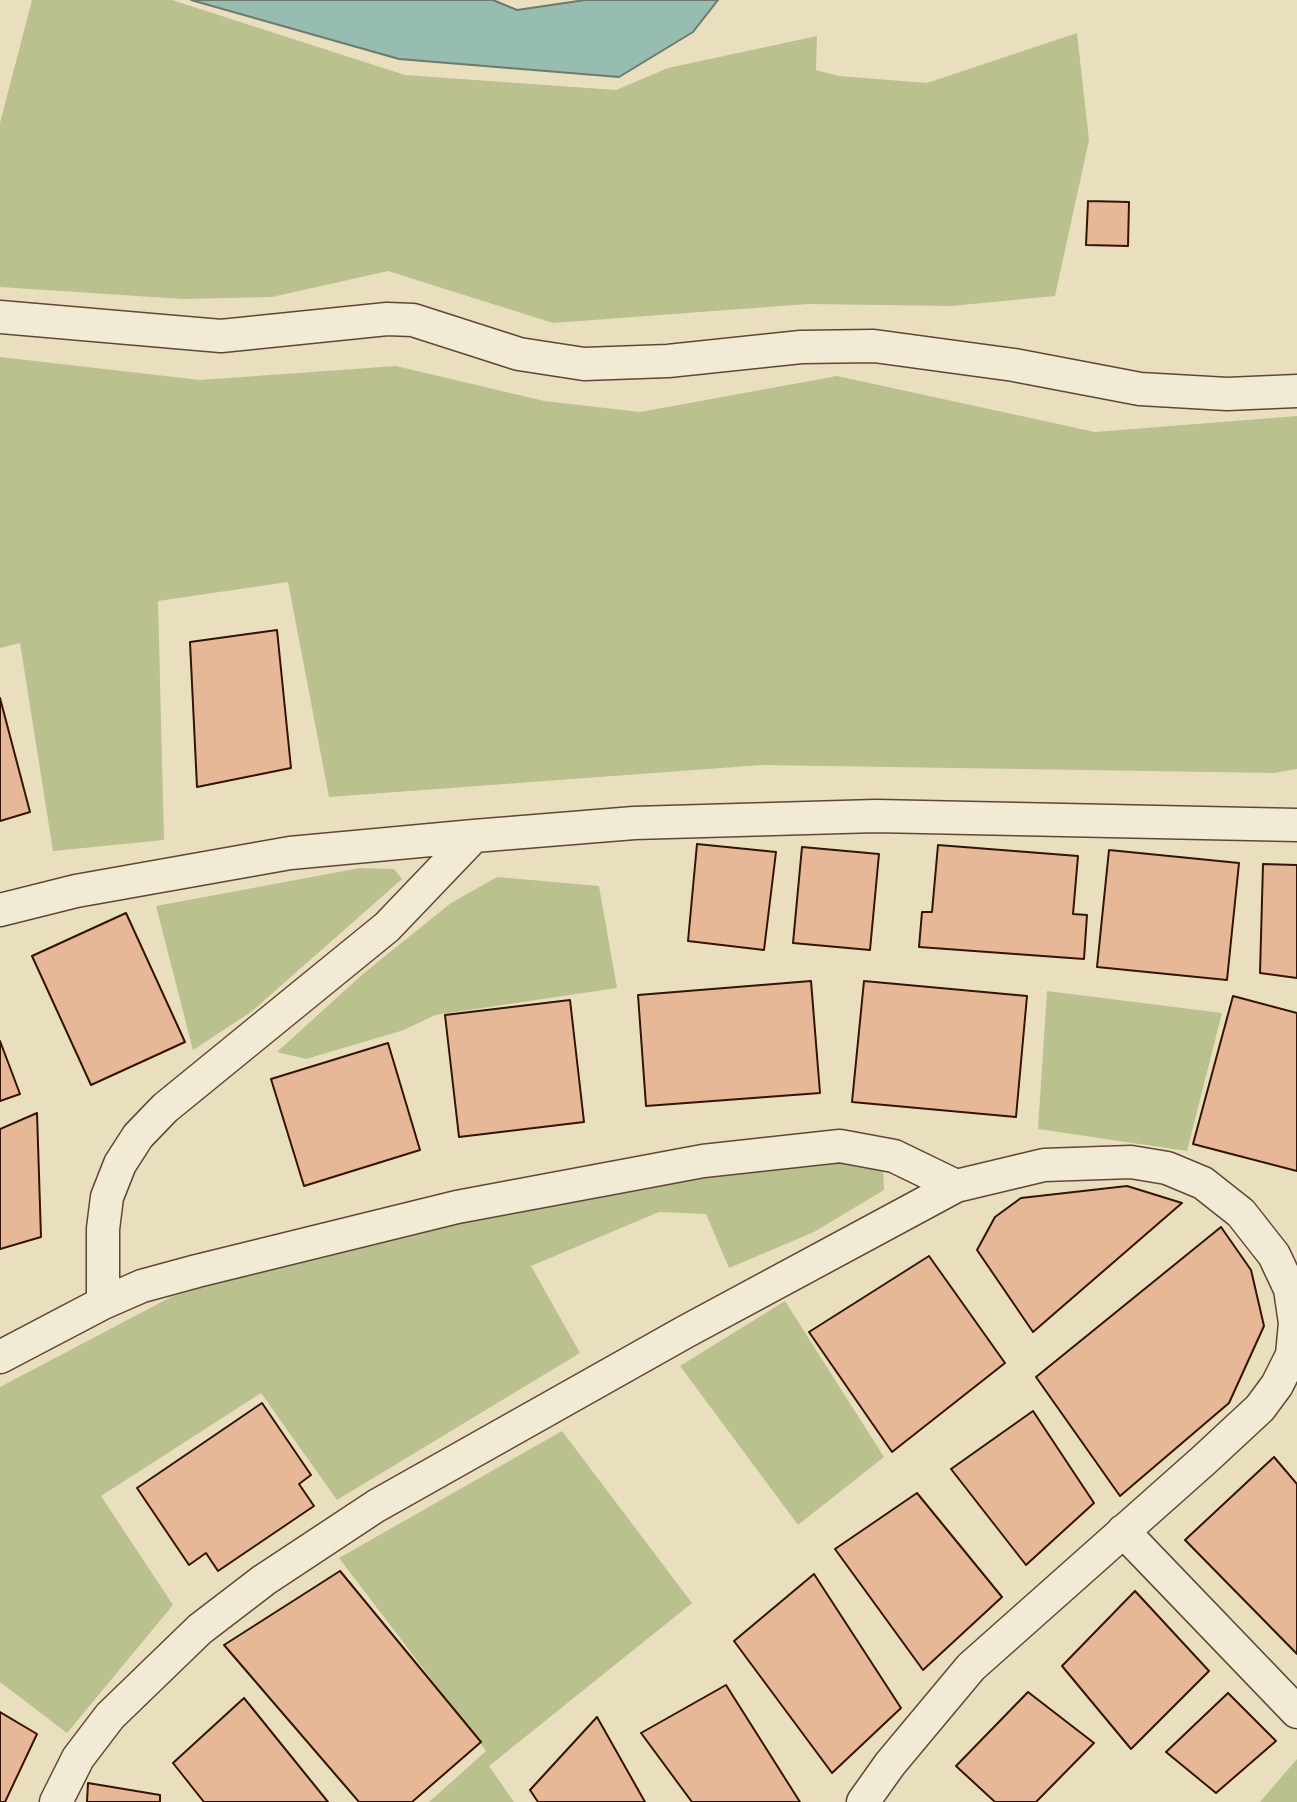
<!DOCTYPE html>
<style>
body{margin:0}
canvas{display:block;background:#e9dfbf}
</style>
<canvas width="1297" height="1802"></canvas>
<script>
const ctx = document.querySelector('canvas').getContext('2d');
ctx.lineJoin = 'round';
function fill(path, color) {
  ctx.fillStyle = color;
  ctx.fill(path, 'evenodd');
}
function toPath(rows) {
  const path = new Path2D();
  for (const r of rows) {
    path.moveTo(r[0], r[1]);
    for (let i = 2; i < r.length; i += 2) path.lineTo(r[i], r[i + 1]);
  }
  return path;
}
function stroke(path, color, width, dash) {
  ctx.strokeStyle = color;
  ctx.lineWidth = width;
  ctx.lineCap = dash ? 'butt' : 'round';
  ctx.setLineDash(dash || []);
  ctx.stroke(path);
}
fill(toPath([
 [32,0,172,0,405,75,616,90,668,68,817,36,816,70,839,76,927,83,1077,33,1089,140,1055,296,952,306,808,304,553,323,388,271,272,297,183,299,0,287,0,123],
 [0,357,200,380,396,366,544,401,640,412,837,376,1095,432,1297,416,1297,769,1274,773,762,765,329,797,288,582,158,601,164,840,53,851,20,643,0,648],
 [360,868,394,869,402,879,251,1012,193,1050,156,906],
 [497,877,599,886,617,988,435,1015,404,1030,306,1059,277,1052,364,973,451,903],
 [1047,991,1222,1013,1187,1151,1038,1129],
 [817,1158,883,1167,884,1190,814,1232,729,1268,706,1214,659,1212,531,1266,580,1353,337,1500,261,1393,101,1496,173,1605,67,1733,0,1682,0,1387,171,1297,327,1250,643,1184],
 [785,1301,884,1457,798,1525,680,1366],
 [562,1431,692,1603,489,1766,514,1802,429,1802,486,1751,339,1558],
 [1297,1759,1297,1802,1260,1802]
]), '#bbc08f');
const water = toPath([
 [191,0,493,0,517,10,585,0,718,0,693,32,619,77,399,59,191,0]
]);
fill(water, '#97bdb0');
stroke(water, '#6f796c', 2);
const building = toPath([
 [1088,201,1129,202,1128,246,1086,245,1088,201],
 [277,630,291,768,197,787,190,642,277,630],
 [0,698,30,812,0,821,0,698],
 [697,844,776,852,764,950,688,941,697,844],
 [938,845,1078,856,1073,914,1087,915,1084,959,919,947,922,912,932,912,938,845],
 [802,847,879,854,870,950,793,943,802,847],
 [1109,850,1239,863,1227,980,1097,967,1109,850],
 [1263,864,1297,865,1297,978,1260,973,1263,864],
 [126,913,185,1042,91,1085,32,956,126,913],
 [811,981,820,1093,646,1106,638,995,811,981],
 [864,981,1027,996,1016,1117,852,1102,864,981],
 [1233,996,1297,1013,1297,1171,1193,1144,1233,996],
 [570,1000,584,1122,459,1137,445,1015,570,1000],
 [0,1041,20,1094,0,1101,0,1041],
 [388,1043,420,1150,304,1186,271,1079,388,1043],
 [37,1113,41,1237,0,1249,0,1129,37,1113],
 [1127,1186,1182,1203,1033,1332,977,1250,995,1217,1021,1198,1127,1186],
 [1221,1227,1251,1270,1264,1326,1229,1403,1120,1496,1036,1377,1221,1227],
 [929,1256,1005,1363,892,1452,809,1332,929,1256],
 [262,1403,311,1475,299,1484,314,1506,218,1571,206,1553,189,1565,137,1488,262,1403],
 [1033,1411,1094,1503,1026,1565,951,1469,1033,1411],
 [1274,1457,1297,1484,1297,1654,1185,1540,1274,1457],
 [917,1493,1002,1597,923,1670,835,1549,917,1493],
 [340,1571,481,1742,412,1802,359,1802,224,1645,340,1571],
 [814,1574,901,1708,832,1773,734,1641,814,1574],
 [1135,1591,1209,1671,1131,1749,1062,1666,1135,1591],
 [726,1685,800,1802,692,1802,641,1733,726,1685],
 [1028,1692,1094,1743,1036,1802,995,1802,956,1766,1028,1692],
 [1228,1693,1276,1741,1216,1793,1166,1752,1228,1693],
 [244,1698,328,1802,204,1802,173,1763,244,1698],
 [0,1712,37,1734,5,1802,0,1802,0,1712],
 [597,1717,645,1802,538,1802,530,1790,597,1717],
 [88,1783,160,1795,160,1802,87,1802,88,1783]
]);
fill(building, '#e6b897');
stroke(building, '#331406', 2);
const minor = toPath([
 [0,317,221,336,387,319,413,320,519,354,584,364,668,361,801,347,874,346,1014,365,1140,389,1227,394,1297,391],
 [474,836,634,823,876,816,1297,825],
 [0,910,76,891,290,853,474,836,387,927,165,1108,138,1136,120,1164,107,1197,103,1229,103,1303],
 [0,1357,103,1303,142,1286,197,1271,457,1207,703,1161,840,1146,894,1156,956,1186],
 [1123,1531,1297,1712],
 [56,1802,78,1758,110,1716,200,1629,264,1580,376,1506,685,1332,956,1186,1044,1165,1131,1162,1167,1168,1203,1183,1241,1213,1274,1255,1290,1289,1295,1323,1292,1355,1277,1385,1260,1408,1204,1460,971,1667,890,1764,863,1802]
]);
stroke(minor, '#604734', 35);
stroke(minor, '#f1ead5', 32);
</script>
